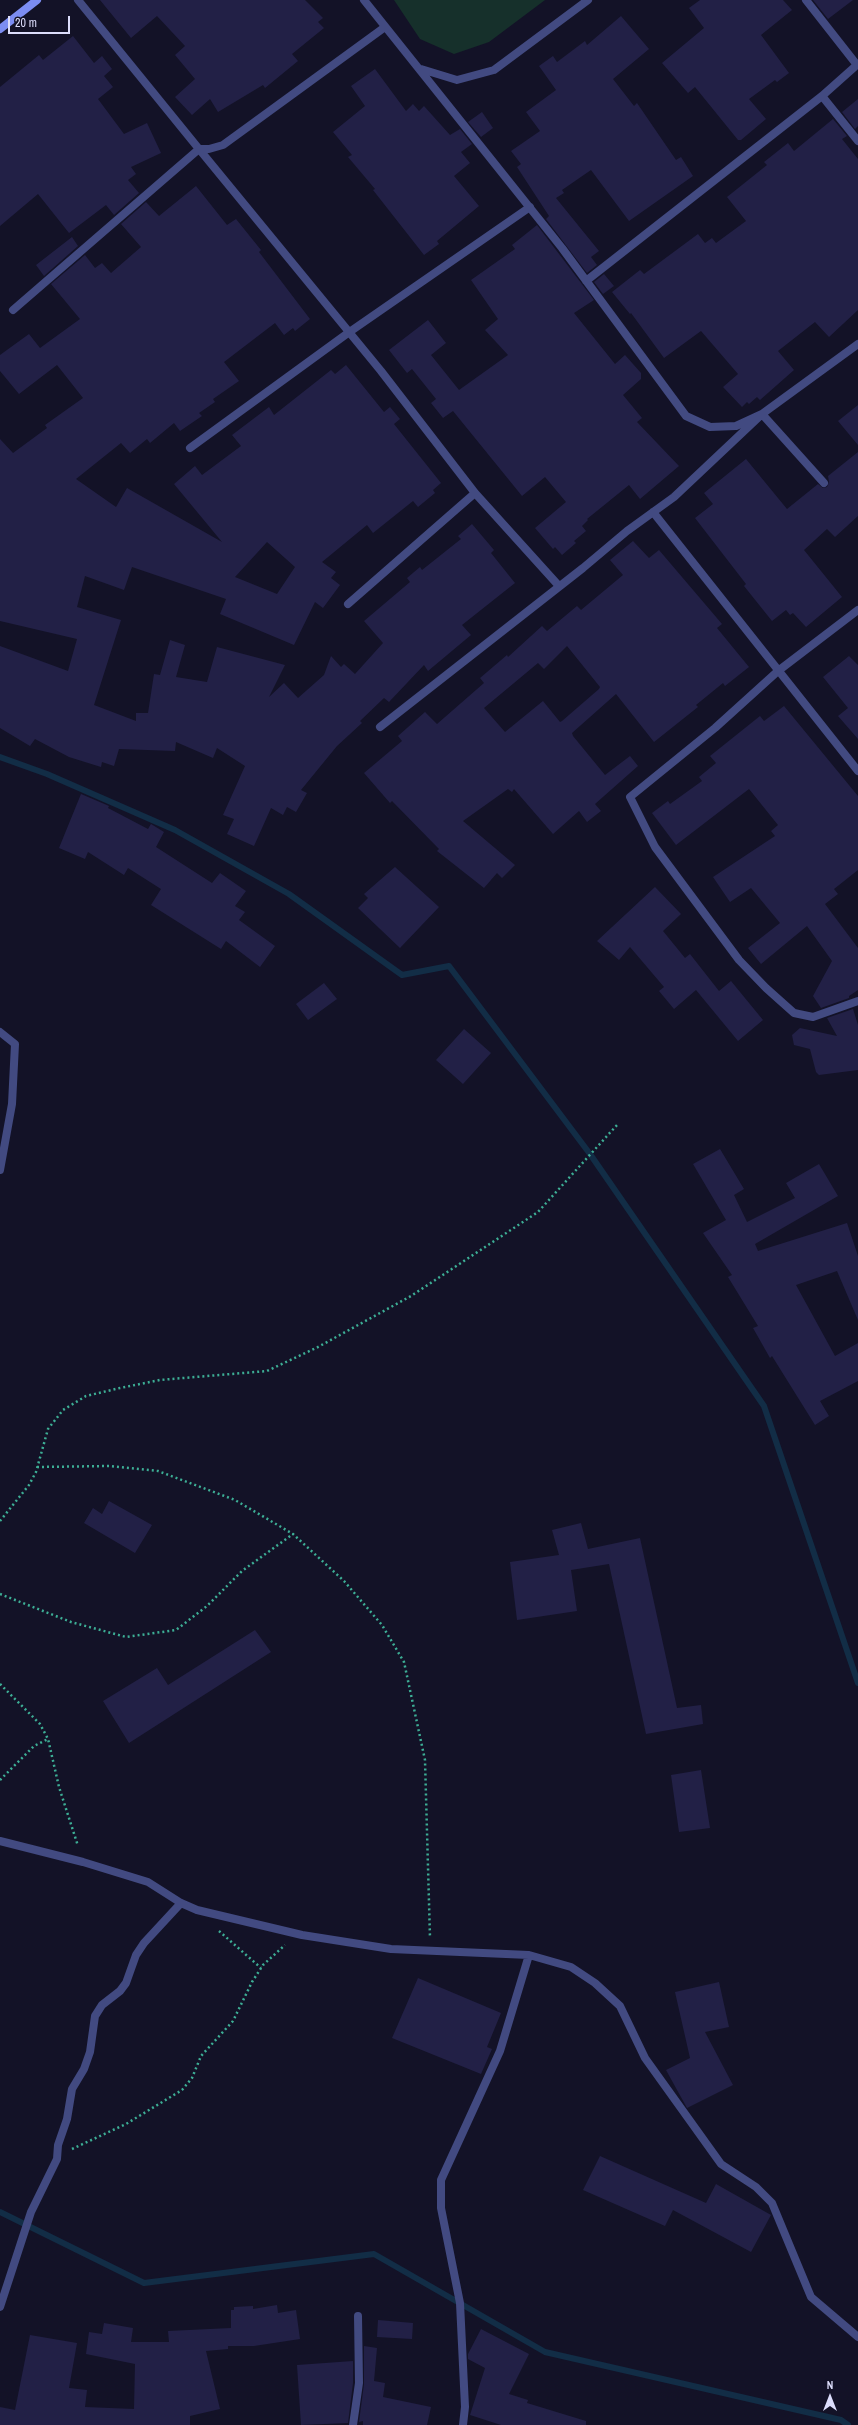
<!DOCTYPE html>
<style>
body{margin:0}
#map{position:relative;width:858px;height:2425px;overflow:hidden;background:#131227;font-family:"Archivo Narrow",sans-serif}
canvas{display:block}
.north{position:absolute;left:810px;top:2377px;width:40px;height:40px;-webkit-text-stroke:3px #131227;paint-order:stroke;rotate:0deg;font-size:11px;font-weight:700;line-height:16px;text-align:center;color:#dcddfb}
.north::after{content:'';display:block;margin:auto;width:14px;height:18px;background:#dcddfb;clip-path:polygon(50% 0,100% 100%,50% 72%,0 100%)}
.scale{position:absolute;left:8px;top:16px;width:62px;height:18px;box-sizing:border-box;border:2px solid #dcddfb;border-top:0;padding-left:5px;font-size:12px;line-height:14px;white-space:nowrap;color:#dcddfb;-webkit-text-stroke:3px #131227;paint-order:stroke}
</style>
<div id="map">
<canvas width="858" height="2425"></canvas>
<div class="north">N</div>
<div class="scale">20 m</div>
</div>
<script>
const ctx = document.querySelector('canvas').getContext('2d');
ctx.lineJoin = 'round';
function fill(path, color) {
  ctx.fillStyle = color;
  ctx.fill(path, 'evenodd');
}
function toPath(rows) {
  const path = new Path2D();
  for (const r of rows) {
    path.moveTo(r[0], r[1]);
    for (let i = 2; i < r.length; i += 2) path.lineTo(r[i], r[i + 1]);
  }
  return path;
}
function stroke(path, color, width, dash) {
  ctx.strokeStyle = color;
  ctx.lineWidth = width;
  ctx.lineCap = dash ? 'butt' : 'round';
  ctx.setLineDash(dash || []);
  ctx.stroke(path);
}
fill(toPath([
 [394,0,545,0,489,42,454,54,420,39]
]), '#16302b');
stroke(toPath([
 [0,757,47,774,175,830,289,894,402,975,449,966,590,1154,764,1406,858,1683],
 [0,2212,144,2283,374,2254,545,2352,841,2420,848,2425]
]), '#122d46', 6);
fill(toPath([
 [100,0,305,0,323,18,318,22,324,28,292,54,298,61,265,88,263,85,218,112,210,99,192,115,175,97,195,79,175,55,185,46,157,16,131,38],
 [700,0,783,0,792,10,761,35,789,73,777,82,775,80,749,99,766,119,741,140,738,140,695,87,688,93,662,63,704,28,689,8],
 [813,0,853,0,828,19],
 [621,16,649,49,613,79,634,106,637,103,676,160,681,157,693,176,629,221,591,170,562,190,564,193,556,198,599,251,591,257,597,265,587,273,546,219,549,216,517,167,521,164,511,151,540,131,526,112,556,90,539,66,553,56,557,62,585,41,587,45],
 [73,36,94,63,102,56,112,69,104,76,113,87,98,99,124,134,147,123,161,153,131,167,136,174,128,180,139,193,114,215,106,205,69,233,38,194,0,226,0,87,39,55,43,60],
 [375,69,406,111,413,104,419,111,424,106,450,135,460,129,472,144,461,152,470,163,454,176,479,206,437,241,439,244,424,255,373,190,375,189,348,157,352,155,333,132,365,106,351,86],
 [858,99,858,126,855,129,842,112],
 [482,112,493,128,481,137,468,122],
 [833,119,847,136,842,139,858,159,858,310,829,337,815,322,778,351,794,370,760,400,757,397,749,404,747,402,742,407,723,387,738,374,701,331,664,358,631,313,630,314,612,292,640,270,644,274,698,234,705,243,712,238,716,243,746,221,727,197,767,165,764,162,788,143,794,151],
 [196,186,227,225,236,219,261,250,259,252,310,319,295,331,293,328,284,335,275,323,224,362,239,381,213,399,215,402,199,413,202,416,180,431,174,423,150,443,147,439,130,453,121,443,76,479,116,507,127,488,222,542,174,484,195,466,202,475,241,446,232,435,269,407,274,415,331,370,335,374,346,365,384,412,390,407,400,419,394,424,441,483,433,490,435,493,418,507,413,501,373,533,367,525,322,562,336,572,331,578,340,585,323,608,315,602,294,645,220,614,226,599,132,567,124,590,85,576,77,607,121,620,94,705,136,721,136,713,148,713,154,674,160,675,170,640,185,645,176,677,207,682,217,647,285,665,269,697,284,683,298,698,324,675,331,656,341,667,344,664,355,674,383,643,364,621,410,582,407,578,420,567,422,570,461,539,458,536,472,524,494,550,491,553,515,583,462,625,471,635,428,671,424,665,389,702,384,698,360,721,362,723,337,746,301,790,307,793,296,812,287,807,283,815,271,808,254,846,227,834,234,819,223,815,245,766,217,748,213,758,176,742,175,751,119,749,114,766,102,762,101,767,69,757,35,739,30,746,0,728,0,646,68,671,77,639,0,621,0,439,13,453,47,428,45,425,83,398,57,365,19,394,0,371,0,355,29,334,40,348,80,319,51,284,85,255,95,268,102,263,111,273,141,247,121,224,146,202,159,216],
 [267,542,295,567,277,594,235,577],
 [537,225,594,300,574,313,615,364,625,355,641,373,641,379,623,395,642,418,637,422,679,466,640,499,629,485,587,519,588,520,582,526,586,531,574,541,576,543,562,555,555,547,553,549,535,528,566,502,545,477,522,496,453,411,443,418,431,403,436,399,412,369,407,373,389,350,428,320,446,343,431,355,459,390,508,355,485,330,498,319,471,280,515,249,512,245],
 [72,237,78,246,44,276,36,265],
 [604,274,614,286,603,294,594,282],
 [858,405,858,445,838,421],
 [858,452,858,516,835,537,827,529,804,550,842,597,806,627,793,613,790,615,786,610,772,621,744,586,746,584,695,518,713,504,704,493,746,459,787,509,818,484,823,488,827,487,829,482,828,476],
 [633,541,649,558,659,550,722,624,717,628,749,667,725,686,723,683,696,705,698,707,654,742,616,694,572,733,573,736,605,775,630,756,638,766,595,804,601,811,587,822,579,811,553,834,514,789,512,792,508,789,463,821,515,865,502,878,497,873,484,888,437,851,439,849,392,801,390,803,364,773,402,741,398,736,425,712,437,724,484,683,480,678,507,655,508,657,542,626,547,631,577,606,581,610,623,575,610,560],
 [567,646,600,687,599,689,562,721,560,722,543,701,505,732,484,708,538,663,544,669],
 [849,656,858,665,858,739,838,716,848,708,823,677],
 [784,706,858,796,858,870,834,889,838,894,825,904,858,948,858,990,849,996,849,998,821,1008,813,996,832,961,807,926,761,964,748,948,780,923,751,888,730,902,713,877,775,836,771,831,778,825,749,789,676,845,652,813,668,801,670,804,702,781,699,777,716,763,710,756,760,716,764,721],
 [81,794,109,806,108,808,148,829,151,824,164,832,156,847,212,883,220,873,246,891,235,906,245,912,239,920,275,946,260,967,226,941,221,949,151,905,161,889,128,868,124,875,88,852,85,859,59,848],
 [395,867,439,907,400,948,358,908,368,898,364,894],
 [655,887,681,914,663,931,685,958,690,954,719,991,731,981,763,1020,738,1041,696,990,674,1009,659,991,664,987,630,947,619,960,597,941],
 [324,983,337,999,308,1020,296,1004],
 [853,1009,858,1025,858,1070,819,1075,816,1072,810,1049,794,1045,792,1035,800,1028,837,1036,827,1018],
 [464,1029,491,1053,463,1084,436,1060],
 [720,1149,744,1189,734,1195,747,1222,795,1198,786,1183,819,1164,838,1196,755,1244,758,1251,847,1223,858,1256,858,1320,837,1271,796,1285,835,1356,858,1343,858,1381,820,1401,829,1416,815,1425,772,1356,770,1358,753,1328,758,1326,728,1277,732,1275,703,1233,726,1220,693,1164],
 [109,1501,152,1525,135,1553,84,1523,93,1508,102,1514],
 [581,1523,588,1549,640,1538,677,1708,701,1705,703,1724,646,1734,609,1564,571,1570,577,1611,517,1620,510,1562,559,1555,552,1530],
 [255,1630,271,1652,129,1743,103,1701,157,1668,168,1685],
 [701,1770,710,1828,679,1832,671,1775],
 [418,1978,501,2013,487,2047,492,2049,481,2074,392,2038],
 [719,1982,729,2027,705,2032,733,2085,687,2108,666,2070,690,2058,675,1992],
 [600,2156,706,2203,716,2184,771,2215,751,2252,673,2210,665,2226,583,2190],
 [277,2305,278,2313,296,2310,300,2339,254,2346,228,2346,228,2349,206,2351,220,2409,190,2416,190,2425,0,2425,0,2407,15,2410,30,2335,77,2343,69,2388,87,2390,85,2407,134,2409,135,2364,86,2354,89,2332,102,2334,104,2323,133,2328,131,2342,169,2342,168,2331,231,2328,231,2310,234,2310,234,2307,253,2306,253,2309],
 [378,2320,413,2323,412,2339,377,2337],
 [481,2329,529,2354,509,2394,528,2400,527,2403,586,2421,586,2425,501,2425,470,2415,485,2368,468,2359,468,2354],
 [364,2346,377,2348,374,2381,385,2383,383,2397,431,2407,427,2425,363,2425,363,2421,359,2422,364,2384],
 [353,2361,353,2383,348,2423,301,2425,297,2365]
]), '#222046');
stroke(toPath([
 [37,1467,110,1466,158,1471,235,1500,293,1534,344,1581,382,1625,404,1662,425,1760,430,1938],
 [0,1521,29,1485,36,1472,48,1429,63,1410,86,1396,120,1388,160,1380,267,1371,318,1347,411,1296,538,1212,617,1125],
 [0,1594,71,1622,126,1637,176,1630,207,1606,242,1571,293,1534],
 [0,1684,40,1724,48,1739,59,1787,78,1846],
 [0,1780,34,1746,48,1739],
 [219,1931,261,1968],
 [72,2149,126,2124,182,2090,192,2078,201,2056,233,2021,252,1982,263,1965,285,1945]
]), '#3dae95', 2.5, [2, 3]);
stroke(toPath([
 [78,0,199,149,209,149,223,145,385,27],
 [364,0,562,248,686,416,710,427,736,426,762,414,858,344],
 [806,0,857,65],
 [421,69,457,80,494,70,588,0],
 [822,96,858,141],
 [586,281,822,96,858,64],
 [13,310,199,149,381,371,475,493,559,586],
 [190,448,348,333,530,207],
 [653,512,858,771],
 [348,604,475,493],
 [858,610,778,671,715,728,630,797,655,847,739,960,766,988,794,1013,813,1017,858,1001],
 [380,727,583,568,627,531,674,497,762,414,824,483],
 [0,1032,15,1044,12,1104,0,1170],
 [0,1841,83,1862,148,1882,181,1903,197,1910,302,1935,391,1949,529,1955,571,1967,595,1983,620,2006,645,2058,721,2164,756,2187,772,2203,811,2297,858,2337],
 [0,2307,31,2212,57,2159,58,2145,67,2119,72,2089,84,2069,90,2052,95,2016,102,2005,120,1991,126,1983,136,1955,144,1943,181,1903],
 [353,2425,359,2383,358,2316],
 [463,2425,465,2407,460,2303,441,2208,441,2180,500,2051,529,1955]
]), '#424a81', 8);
stroke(toPath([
 [0,29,37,0]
]), '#7c8df2', 8);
</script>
